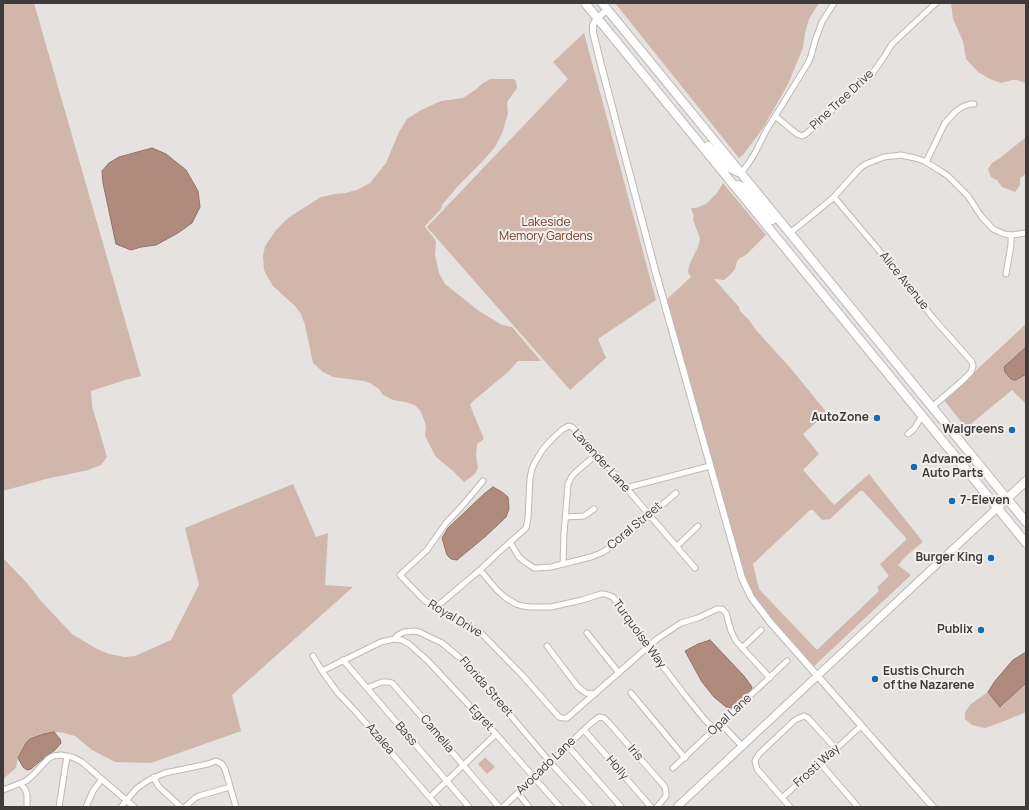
<!DOCTYPE html>
<style>
body{margin:0}
#map{position:relative;width:1029px;height:810px;overflow:hidden;background:#e6e2e0;font-family:Manrope,sans-serif}
canvas{display:block}
.frame{position:absolute;inset:0;border:4px solid #3d3c3b;pointer-events:none}
</style>
<div id="map">
<canvas width="1029" height="810"></canvas>
<div class="frame"></div>
</div>
<script>
const ctx = document.querySelector('canvas').getContext('2d');
ctx.lineJoin = 'round';
function fill(path, color) {
  ctx.fillStyle = color;
  ctx.fill(path, 'evenodd');
}
function toPath(rows) {
  const path = new Path2D();
  for (const r of rows) {
    path.moveTo(r[0], r[1]);
    for (let i = 2; i < r.length; i += 2) path.lineTo(r[i], r[i + 1]);
  }
  return path;
}
function stroke(path, color, width, dash) {
  ctx.strokeStyle = color;
  ctx.lineWidth = width;
  ctx.lineCap = dash ? 'butt' : 'round';
  ctx.setLineDash(dash || []);
  ctx.stroke(path);
}
function write(font, color, halo, rows, align = 'center') {
  ctx.font = font + ' Manrope,sans-serif';
  ctx.lineWidth = 4;
  ctx.setLineDash([]);
  ctx.textBaseline = 'middle';
  ctx.strokeStyle = halo;
  ctx.fillStyle = color;
  for (const [text, x, y, turn = 0] of rows) {
    ctx.save();
    ctx.translate(x, y);
    ctx.rotate((+turn || 0) * Math.PI / 180);
    ctx.textAlign = isNaN(turn) ? turn : align;
    if (halo) ctx.strokeText(text, 0, 0);
    ctx.fillText(text, 0, 0);
    ctx.restore();
  }
}
fill(toPath([
 [3,3,34,3,141,376,125,380,91,391,92,406,107,457,101,465,88,470,46,479,3,491],
 [615,3,819,3,809,19,805,33,803,48,788,84,763,128,743,155,739,158],
 [951,3,1026,3,1026,84,1025,83,1017,80,1012,80,1001,83,990,79,978,72,966,59,963,41,953,19],
 [584,33,656,300,598,339,606,358,570,390,427,227,568,79,553,62],
 [490,79,513,79,516,81,517,88,507,102,508,113,503,131,495,147,481,163,457,187,442,205,441,209,425,226,425,227,436,241,435,255,439,273,445,284,479,311,502,325,512,327,541,361,518,361,508,372,472,402,470,405,484,439,477,444,476,455,478,468,475,474,464,482,454,472,436,457,425,436,426,426,421,412,415,405,405,402,393,400,383,395,379,389,370,383,364,381,333,377,323,372,313,363,305,325,301,314,295,306,273,286,267,276,264,270,263,256,265,246,276,230,288,218,321,197,335,194,345,193,357,190,370,183,386,163,399,132,407,119,421,110,441,101,463,98,475,90,483,83],
 [1026,137,1026,174,1020,178,1020,185,1015,192,1002,187,997,180,991,177,988,169,992,163,1000,158],
 [723,183,766,235,746,255,740,258,737,261,735,269,730,275,724,280,714,279,739,307,740,311,749,320,756,330,793,371,827,413,803,434,819,454,803,470,834,505,869,474,923,542,908,554,898,565,911,575,813,667,760,607,747,585,666,300,691,277,688,272,690,263,698,247,700,239,693,219,694,216,691,208,696,208,706,204,717,193],
 [860,491,863,491,906,538,906,540,880,564,889,576,877,587,879,591,818,649,816,649,759,589,753,564,810,510,813,510,822,520,830,519],
 [1026,324,1026,347,1010,361,1016,380,1026,374,1026,404,1012,390,966,428,944,400],
 [293,484,316,537,328,533,325,585,353,587,232,695,241,731,151,763,115,762,92,750,75,736,60,732,44,734,18,758,16,768,3,779,3,558,27,583,41,601,72,634,97,649,109,654,125,657,135,656,171,640,199,585,185,528],
 [1026,683,1026,712,1002,722,985,728,972,725,965,719,965,712,971,704,988,692,1001,707],
 [485,757,495,767,487,774,478,764]
]), '#d1b6ac');
const water = toPath([
 [152,148,166,154,186,170,198,191,200,207,192,223,178,233,156,245,141,247,131,250,116,244,103,183,102,171,109,163,119,157,152,148],
 [1026,347,1026,374,1016,380,1013,380,1010,378,1005,372,1004,367,1026,347],
 [493,487,502,492,508,497,509,509,506,517,486,536,457,560,451,559,447,555,442,538,448,528,485,493,493,487],
 [710,640,744,676,752,687,751,694,740,701,733,708,726,707,714,697,702,682,685,651,698,644,710,640],
 [1026,652,1026,683,1000,707,988,692,995,681,1013,660,1026,652],
 [54,732,60,739,61,743,55,750,39,762,31,769,27,770,23,767,18,758,26,743,30,739,44,734,54,732]
]);
fill(water, '#b08b7d');
stroke(water, '#8e7369', 1);
const minor = toPath([
 [775,116,797,134,802,136,806,134,872,74,884,57,892,44,936,3],
 [926,162,945,123,955,112,962,107,970,104,974,104],
 [741,173,748,164,755,153,766,131,808,63,811,56,815,41,822,22,834,3],
 [834,197,877,248,934,319,972,362,973,366,971,372,961,382,932,407],
 [790,233,833,198,860,168,866,164,884,157,901,155,915,158,924,161,939,170,948,176,968,196,981,216,993,229,1004,234,1011,235,1026,233],
 [1006,274,1011,245,1011,235],
 [908,434,914,429,922,416],
 [483,481,462,506,446,523,427,550,400,575,424,600,435,608,476,629,481,633,522,675,559,717,562,718,567,718,657,639,681,623,698,618,717,609,722,609,726,613,731,631,736,641,770,678],
 [626,488,710,466],
 [565,517,584,516,594,509],
 [510,542,519,557,525,562,534,568,537,568,551,567,591,557,601,553,608,549,635,528,676,493],
 [677,546,698,526],
 [563,564,564,534,568,484,572,476,578,470,597,454],
 [480,570,497,590,506,598,516,604,522,606,531,607,551,607,582,600,601,594,605,594,613,597,618,604,624,615,636,633,652,652,684,694,705,720,715,729],
 [435,608,480,570,498,553,526,528,528,518,530,478,532,469,535,462,543,449,553,438,563,429,569,426,572,427,597,454,695,568],
 [587,633,619,673],
 [394,639,402,640,409,644,428,661,496,734,560,807],
 [547,646,578,687,586,693,595,694],
 [743,647,761,630],
 [313,656,324,674,338,693,357,713,438,807],
 [343,660,469,807],
 [322,671,381,642,394,639,398,635,404,632,414,631,419,632,442,643,466,663,550,762,591,807],
 [367,688,382,682,389,682,392,683,428,724,499,807],
 [631,693,685,758],
 [721,724,742,746],
 [584,730,651,807],
 [567,745,621,807],
 [820,763,858,807],
 [673,768,787,661],
 [154,777,156,782,159,787,181,807],
 [21,784,25,789,27,794,27,807],
 [3,790,11,787,26,781,33,775,48,759,53,756,61,755,72,757,82,762,134,807],
 [518,793,529,807],
 [430,797,496,734],
 [782,798,861,726],
 [59,807,67,756],
 [86,807,93,791,102,779],
 [121,807,137,788,149,780,165,773,208,764,216,761,222,764,225,769,236,807],
 [185,807,195,798,199,796,230,787],
 [503,807,590,724,599,717,604,718,609,723,665,787,666,793,666,796,657,807],
 [790,807,757,769,755,761,756,759,759,754,794,721,797,719,804,716,808,718,836,749]
]);
const tertiary = toPath([
 [607,10,597,18,593,25,593,32,601,65,655,270,742,578,751,597,770,622,933,807]
]);
const secondary = toPath([
 [677,807,997,508]
]);
const primary = toPath([
 [585,3,1026,543],
 [602,3,1026,522],
 [708,146,728,167,738,172],
 [739,185,741,186,772,220],
 [997,508,1026,481]
]);
stroke(minor, '#bdb9b7', 7);
stroke(tertiary, '#bdb9b7', 8);
stroke(secondary, '#bdb9b7', 9);
stroke(primary, '#bdb9b7', 10);
stroke(minor, '#fff', 5);
stroke(tertiary, '#fff', 6);
stroke(secondary, '#fff', 7);
stroke(primary, '#fff', 8);
for (const [x, y, r, color] of [
 [877,418,4,"#1569b7"],
 [1012,430,4,"#1569b7"],
 [914,467,4,"#1569b7"],
 [952,501,4,"#1569b7"],
 [991,558,4,"#1569b7"],
 [981,630,4,"#1569b7"],
 [875,679,4,"#1569b7"]
]) {
  const dot = new Path2D();
  dot.arc(x, y, r, 0, 2 * Math.PI);
  ctx.fillStyle = color;
  ctx.fill(dot);
  stroke(dot, '#f3efed', 1.5);
}
write('12px', '#3d3c3b', '#f3efed', [
 ["Pine Tree Drive",842,100,-43],
 ["Alice Avenue",904,281,51],
 ["Lavender Lane",601,461,48],
 ["Coral Street",635,526,-40],
 ["Royal Drive",455,619,31],
 ["Turquoise Way",639,634,54],
 ["Florida Street",486,687,49],
 ["Opal Lane",730,715,-43],
 ["Egret",481,718,47],
 ["Bass",406,734,50],
 ["Camelia",437,734,50],
 ["Azalea",380,739,49],
 ["Iris",635,753,49],
 ["Avocado Lane",546,766,-44],
 ["Frosti Way",817,766,-42],
 ["Holly",617,768,49]
]);
write('12px', '#713d28', '#f3efed', [
 ["Lakeside",546,223],
 ["Memory Gardens",546,237]
]);
write('bold 12px', '#3d3c3b', '#f3efed', [
 ["AutoZone",869,418],
 ["Walgreens",1004,430],
 ["Advance",922,460,"left"],
 ["Auto Parts",922,474,"left"],
 ["7-Eleven",960,501,"left"],
 ["Burger King",983,558],
 ["Publix",973,630],
 ["Eustis Church",883,672,"left"],
 ["of the Nazarene",883,686,"left"]
], 'right');
</script>
